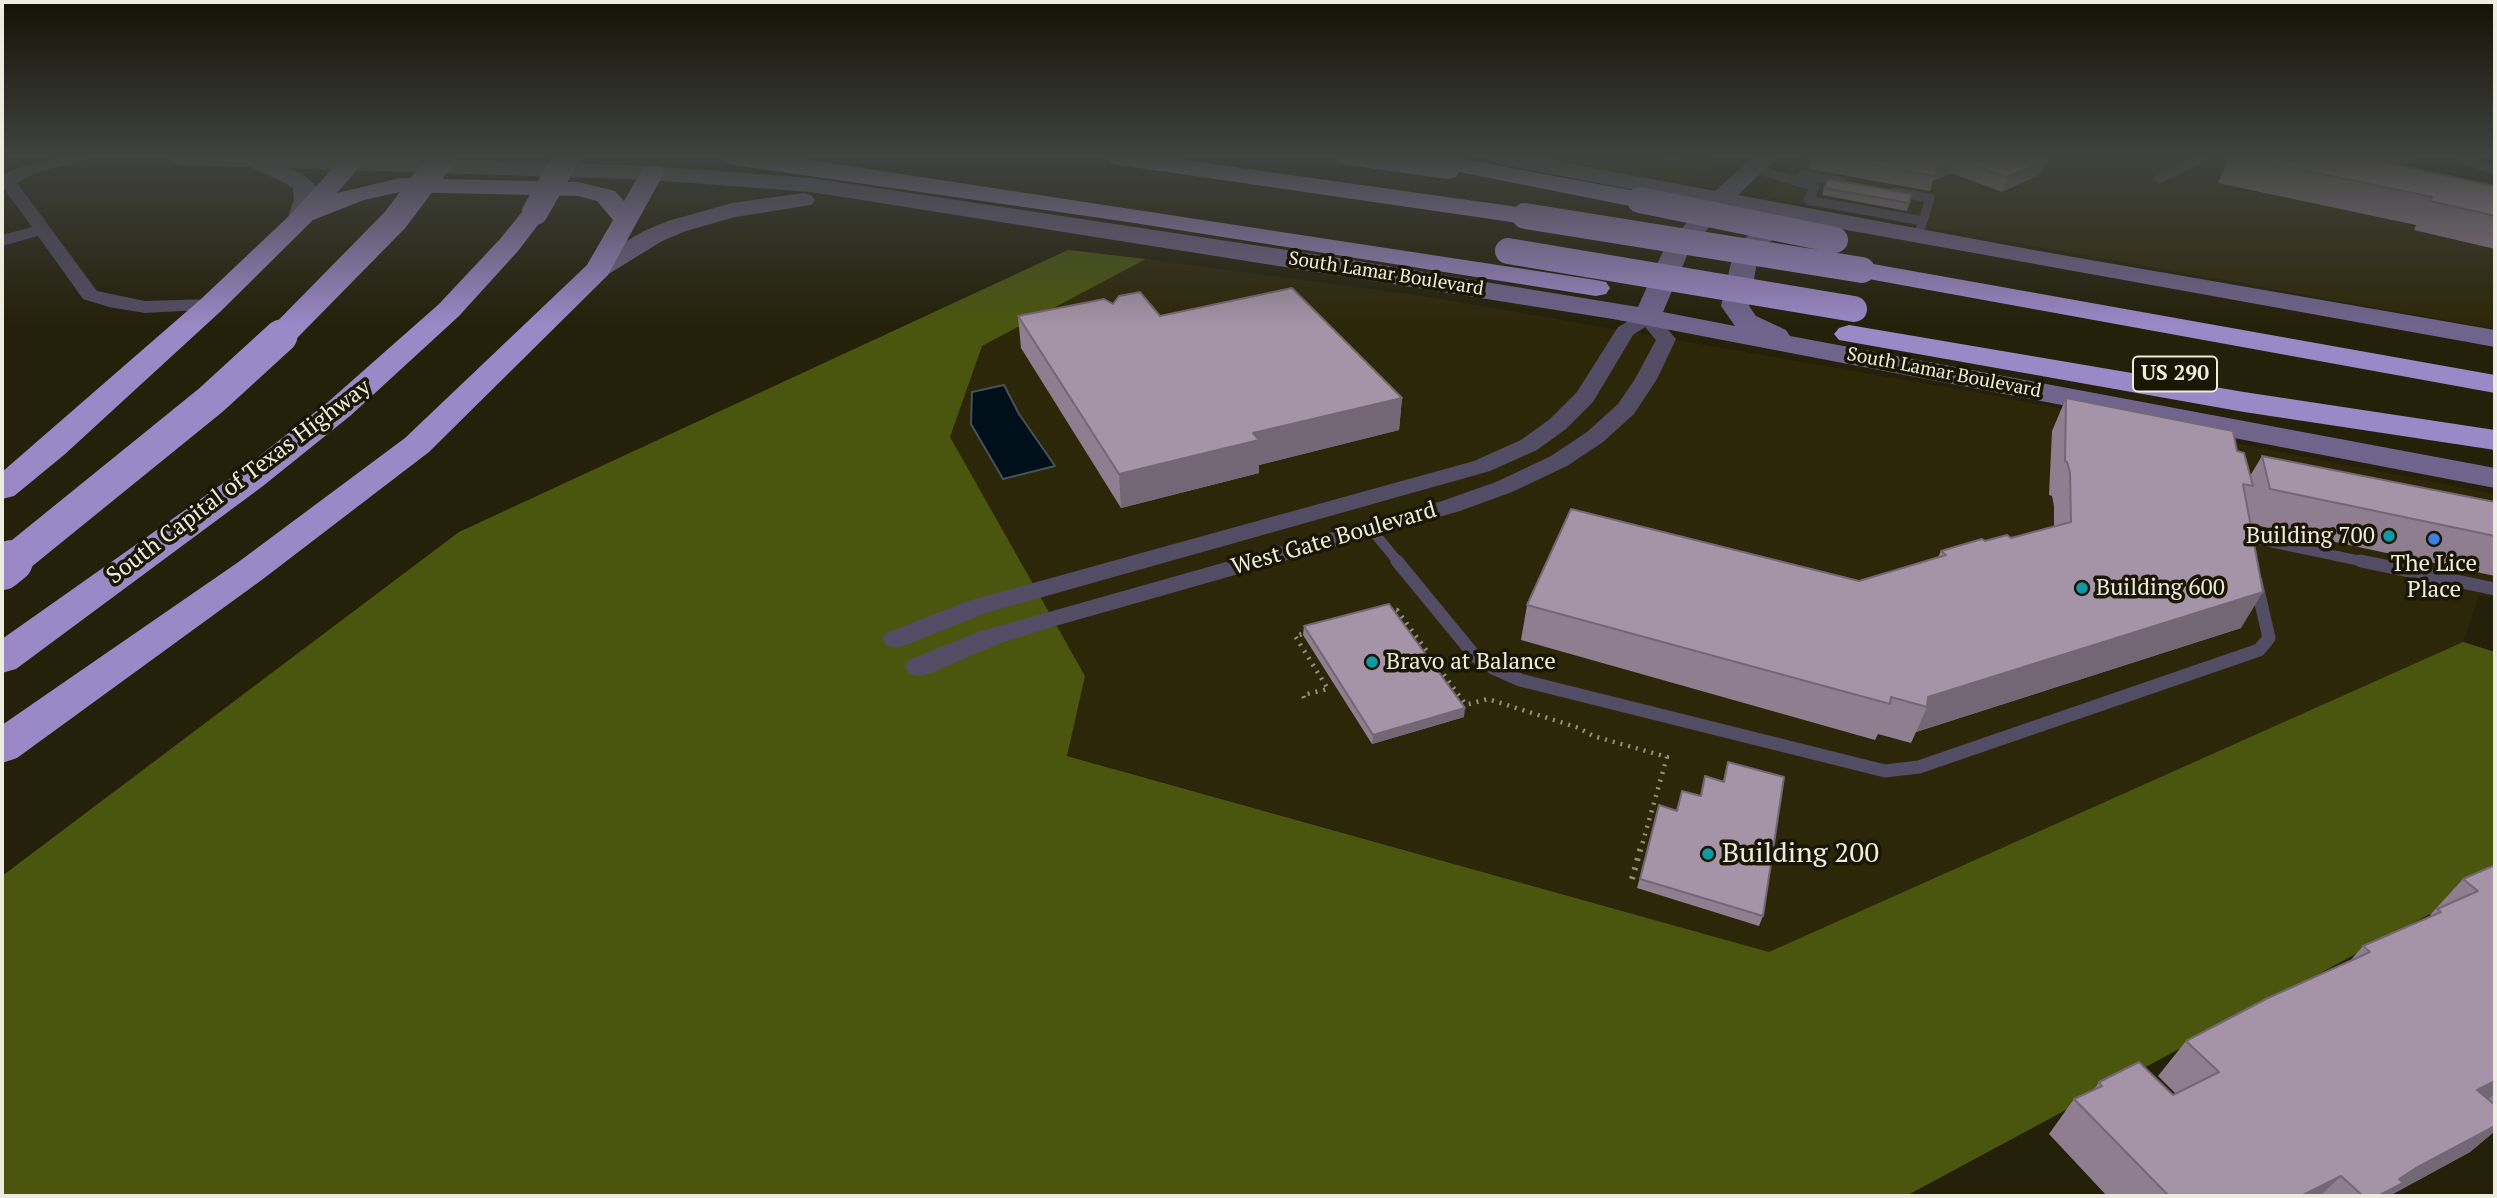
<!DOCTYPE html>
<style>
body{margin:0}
#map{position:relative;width:2497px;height:1198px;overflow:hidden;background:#24200a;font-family:"PT Serif",serif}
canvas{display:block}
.frame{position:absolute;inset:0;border:4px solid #eeecde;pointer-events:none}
</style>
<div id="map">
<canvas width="2497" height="1198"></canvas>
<div class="frame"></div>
</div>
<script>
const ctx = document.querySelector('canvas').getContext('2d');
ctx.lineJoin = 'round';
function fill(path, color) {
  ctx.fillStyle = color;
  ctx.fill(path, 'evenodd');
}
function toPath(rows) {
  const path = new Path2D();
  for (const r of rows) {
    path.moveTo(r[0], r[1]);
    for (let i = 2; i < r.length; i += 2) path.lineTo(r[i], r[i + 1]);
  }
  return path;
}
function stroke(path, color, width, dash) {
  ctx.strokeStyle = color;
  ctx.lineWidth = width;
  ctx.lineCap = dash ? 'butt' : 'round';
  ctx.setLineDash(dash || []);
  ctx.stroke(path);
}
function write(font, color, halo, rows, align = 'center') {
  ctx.font = font + ' "PT Serif",serif';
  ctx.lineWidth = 7;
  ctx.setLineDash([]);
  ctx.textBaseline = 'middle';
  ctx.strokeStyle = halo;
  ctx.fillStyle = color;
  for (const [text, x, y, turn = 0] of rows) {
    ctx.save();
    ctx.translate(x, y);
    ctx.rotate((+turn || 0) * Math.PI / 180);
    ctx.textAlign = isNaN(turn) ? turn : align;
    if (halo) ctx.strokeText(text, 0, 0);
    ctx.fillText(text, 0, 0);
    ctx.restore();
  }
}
fill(toPath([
 [1533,158,1718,158,1694,180,1671,183],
 [1800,158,2337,158,2495,189,2495,329,1767,198],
 [1146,259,1424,296,1980,393,2495,494,2495,598,2479,595,2463,642,1769,952,1067,755,1085,676,950,437,982,346]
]), '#2d2709');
fill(toPath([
 [1068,250,1146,259,982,346,950,437,1085,676,1067,756,1769,952,2463,642,2495,652,2495,879,1906,1196,2,1196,2,876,459,532]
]), '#4a560e');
const water = toPath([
 [1004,385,1019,414,1055,466,1003,479,971,424,972,392,1004,385]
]);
fill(water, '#00101b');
stroke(water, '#475256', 2);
stroke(toPath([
 [1389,612,1397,610,1466,705],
 [1304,698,1303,695,1328,689,1295,636,1306,633],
 [1461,706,1488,699,1579,728,1593,736,1667,757,1642,845]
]), '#928f7e', 4.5, [2, 6]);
stroke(toPath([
 [1632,879,1642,843]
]), '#928f7e', 6, [2.5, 7]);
stroke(toPath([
 [2460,158,2495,170],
 [1753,168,1815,187,1808,200,1923,221,1918,236],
 [1800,178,1804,175,1843,182],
 [2159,179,2202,158],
 [1896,192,1930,198,1923,221]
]), '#534c65', 9);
stroke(toPath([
 [1371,529,1399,563],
 [2246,537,2370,563]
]), '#534c65', 10);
stroke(toPath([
 [1397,561,1475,656,1493,668,1520,680,1885,771,1919,767,2259,650,2269,638,2256,581],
 [2361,561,2495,589]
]), '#534c65', 13);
fill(toPath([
 [56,158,88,158,86,161,37,172,17,183,97,291,145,301,211,299,218,301,221,305,218,309,145,313,109,307,83,299,38,236,2,246,2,235,32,227,2,186,2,175,26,165,56,158],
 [1647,311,1654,313,1676,339,1657,379,1634,414,1603,442,1567,466,1512,492,1460,511,1045,629,998,644,929,674,919,676,909,674,905,667,909,660,978,632,1442,501,1496,482,1551,456,1587,432,1618,404,1635,379,1656,340,1645,327,1633,335,1593,402,1566,429,1537,450,1490,471,986,613,906,645,896,648,886,645,882,639,886,633,968,601,1474,461,1521,440,1550,419,1577,392,1618,327,1647,311]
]), '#534c65');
fill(toPath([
 [170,158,400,158,652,166,811,178,1333,257,1638,307,1664,249,1704,203,1502,165,1494,163,1491,158,1539,158,1715,191,1752,158,1777,158,1738,195,2039,251,2495,330,2495,347,1819,225,1816,231,1776,238,1768,243,1757,263,1749,306,1756,316,1786,330,1790,336,2495,468,2495,488,1613,319,811,192,652,180,288,168,303,174,317,187,318,198,312,219,309,224,300,226,291,224,288,219,294,198,293,189,287,184,250,167,181,165,173,163,170,158],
 [1726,207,1795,220,1760,227,1745,238,1731,263,1721,306,1735,326,1663,312,1689,251,1726,207],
 [803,193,811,195,815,200,811,205,735,217,686,231,662,241,607,275,598,277,589,275,585,269,589,263,644,231,668,221,732,203,803,193]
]), '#70648d');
fill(toPath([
 [342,158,361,158,364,162,337,193,400,178,578,182,615,191,624,201,643,168,652,166,661,168,664,173,608,275,429,452,263,579,17,758,2,763,2,725,237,563,405,438,587,265,613,220,597,201,578,196,400,192,364,200,313,220,221,311,64,455,14,496,2,499,2,472,201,299,291,214,342,158],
 [721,158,803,159,1596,280,1606,282,1610,288,1606,294,1596,296,1128,222,733,165,725,163,721,158],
 [1107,158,1170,158,1525,208,1534,211,1538,216,1534,221,1525,224,1119,165,1111,163,1107,158],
 [1335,158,1459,158,1640,192,1649,195,1653,200,1649,205,1640,208,1459,172,1456,177,1447,179,1347,165,1339,163,1335,158],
 [535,204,544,207,548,212,518,251,459,316,350,416,263,486,16,669,2,673,2,639,239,472,328,402,439,304,500,239,526,207,535,204],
 [1862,262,2495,375,2495,393,1852,276,1848,270,1852,264,1862,262],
 [1849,325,2244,392,2495,430,2495,450,2244,412,1839,340,1834,334,1839,328,1849,325]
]), '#9b88c7');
stroke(toPath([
 [1640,200,1835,240],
 [535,212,566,158],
 [1525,216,1862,270],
 [1508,251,1854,309],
 [279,338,395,220,442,158]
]), '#9b88c7', 26);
stroke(toPath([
 [10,563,211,400,281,336]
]), '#9b88c7', 33);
stroke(toPath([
 [2,569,12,561]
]), '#9b88c7', 42);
fill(toPath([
 [1660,158,1680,158,1678,161],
 [1812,158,2041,158,2041,174,2002,192,1951,173,1933,181,1930,191,1809,169],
 [2229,158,2412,158,2409,163,2398,165,2495,186,2495,249,2414,230,2416,225,2218,183],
 [1824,188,1912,194,1907,211,1822,195],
 [1113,304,1160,316,1402,398,1399,430,1259,465,1259,473,1121,508,1021,348,1018,316],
 [2066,398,2237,451,2250,476,2262,456,2495,502,2495,576,2250,524,2241,628,1916,732,1911,743,1878,734,1875,740,1521,640,1527,605,1859,581,1938,557,1941,551,1985,541,2011,538,2054,527,2054,506,2052,496,2049,495,2052,431],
 [1304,626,1464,717,1372,744,1303,635],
 [1728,762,1763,916,1759,926,1637,888,1659,805,1676,811,1682,791,1700,796,1705,776,1723,781],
 [2495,865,2495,1131,2470,1152,2389,1196,2107,1196,2049,1134,2074,1099,2094,1090,2099,1082,2173,1095,2176,1094,2158,1076,2186,1041,2350,961,2363,946,2431,916,2430,915,2463,879]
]), '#8e7e90');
fill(toPath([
 [2378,158,2412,158,2409,163,2371,172],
 [1956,159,1951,173,1933,181,1938,167],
 [2047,160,2041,174,2002,192,2007,177],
 [1402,398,1399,430,1259,465,1259,473,1121,508,1119,474,1253,433],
 [2263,592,2241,628,1916,732,1927,707,1928,697],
 [1465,708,1464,717,1372,744,1373,735],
 [2495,1081,2495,1093,2487,1101,2477,1090],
 [2495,1126,2495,1131,2470,1152,2389,1196,2378,1196,2399,1179,2416,1168],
 [2341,1176,2320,1196,2301,1196]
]), '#746775');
const building = toPath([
 [1832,158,2041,158,2047,160,2007,177,1956,159,1938,167,1935,176,1832,158],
 [2245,158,2364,158,2495,186,2495,216,2430,201,2432,197,2245,158],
 [1829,179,1912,194,1909,203,1824,188,1829,179],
 [1292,288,1402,398,1253,433,1259,440,1119,474,1018,316,1104,299,1113,304,1119,296,1140,292,1160,316,1292,288],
 [2066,398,2233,431,2237,451,2244,453,2253,486,2243,484,2263,592,1928,697,1927,707,1891,697,1890,704,1527,605,1571,509,1859,581,1946,555,1941,551,1982,539,1985,541,2007,535,2011,538,2071,522,2070,472,2067,462,2065,461,2066,398],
 [2262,456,2495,502,2495,536,2270,489,2262,456],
 [1389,604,1465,708,1373,735,1304,626,1389,604],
 [1728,762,1784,777,1763,916,1640,879,1659,805,1677,811,1682,791,1701,796,1705,776,1724,782,1728,762],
 [2495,865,2495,1081,2477,1090,2495,1105,2495,1126,2416,1168,2399,1179,2403,1183,2378,1196,2363,1196,2341,1176,2301,1196,2169,1196,2074,1099,2102,1086,2099,1082,2139,1062,2173,1095,2219,1072,2186,1041,2268,998,2370,952,2363,946,2441,912,2437,909,2478,891,2463,879,2495,865]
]);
fill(building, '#a593a7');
stroke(building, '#746775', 2);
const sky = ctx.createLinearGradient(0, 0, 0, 326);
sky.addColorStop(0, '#141206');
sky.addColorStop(0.48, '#3f423e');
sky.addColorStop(1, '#3f423e00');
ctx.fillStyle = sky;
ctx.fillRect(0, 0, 2497, 326);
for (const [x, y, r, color] of [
 [2389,536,7,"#0f9aa8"],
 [2434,539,7,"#3f7fe0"],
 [2082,588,7,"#0f9aa8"],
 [1372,662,7,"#0f9aa8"],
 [1708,854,7,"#0f9aa8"]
]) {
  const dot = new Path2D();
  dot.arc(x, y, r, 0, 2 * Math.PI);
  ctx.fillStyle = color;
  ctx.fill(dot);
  stroke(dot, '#1b1603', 2.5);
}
write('19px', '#eeecde', '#1b1603', [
 ["South Lamar Boulevard",1386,274,9],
 ["South Lamar Boulevard",1944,373,11]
]);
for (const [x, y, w] of [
 [2175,374,84]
]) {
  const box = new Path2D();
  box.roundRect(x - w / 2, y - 17.5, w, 35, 5);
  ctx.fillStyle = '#1b1603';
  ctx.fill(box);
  stroke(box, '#eeecde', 2);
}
write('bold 21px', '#eeecde', null, [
 ["US 290",2175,374]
]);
write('23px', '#eeecde', '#1b1603', [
 ["South Capital of Texas Highway",239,482,-37],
 ["West Gate Boulevard",1334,539,-16]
]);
write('23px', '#eeecde', '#1b1603', [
 ["Building 700",2375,536,"right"],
 ["The Lice",2434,564,"center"],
 ["Place",2434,590,"center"],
 ["Building 600",2096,588],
 ["Bravo at Balance",1386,662]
], 'left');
write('28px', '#eeecde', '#1b1603', [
 ["Building 200",1722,854]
], 'left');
</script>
